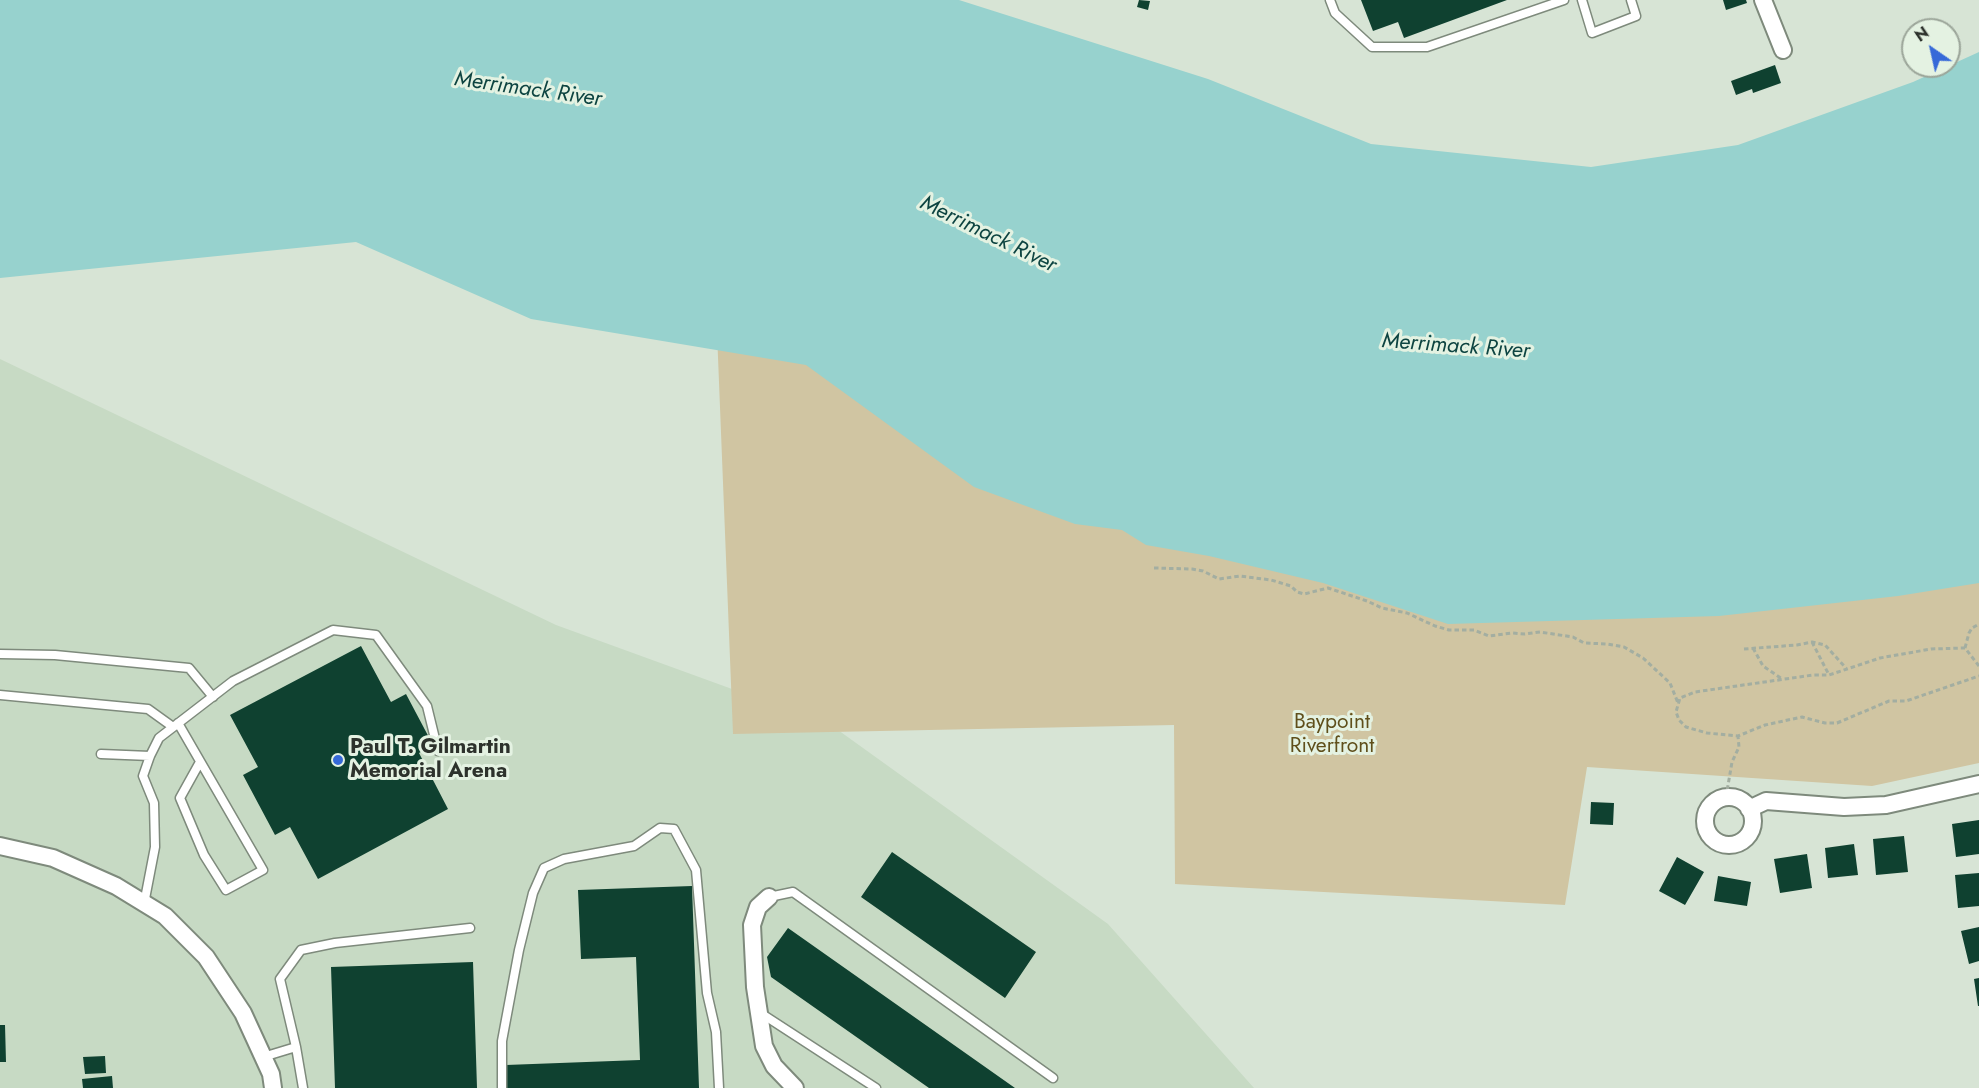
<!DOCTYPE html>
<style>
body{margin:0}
#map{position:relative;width:1979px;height:1088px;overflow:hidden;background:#d7e4d5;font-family:Jost,sans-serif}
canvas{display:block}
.north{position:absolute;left:1901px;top:18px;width:60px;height:60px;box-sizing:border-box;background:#e4f2e2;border:2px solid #9ba599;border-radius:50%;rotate:326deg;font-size:16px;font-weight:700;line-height:24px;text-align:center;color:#2d322c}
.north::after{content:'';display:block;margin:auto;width:21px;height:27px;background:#3669d8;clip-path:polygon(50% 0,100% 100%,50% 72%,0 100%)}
</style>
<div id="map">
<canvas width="1979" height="1088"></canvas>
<div class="north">N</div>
</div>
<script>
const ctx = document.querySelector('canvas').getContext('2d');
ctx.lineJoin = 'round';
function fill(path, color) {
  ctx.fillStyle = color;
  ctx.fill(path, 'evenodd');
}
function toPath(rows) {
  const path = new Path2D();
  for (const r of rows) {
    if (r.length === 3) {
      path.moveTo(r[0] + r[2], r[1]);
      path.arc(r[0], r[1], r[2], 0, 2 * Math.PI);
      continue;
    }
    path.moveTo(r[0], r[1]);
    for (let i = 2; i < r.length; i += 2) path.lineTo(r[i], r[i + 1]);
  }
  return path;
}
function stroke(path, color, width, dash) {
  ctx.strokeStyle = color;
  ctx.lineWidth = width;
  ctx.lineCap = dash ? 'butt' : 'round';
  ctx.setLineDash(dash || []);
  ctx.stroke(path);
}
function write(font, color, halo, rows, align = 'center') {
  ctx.font = font + ' Jost,sans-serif';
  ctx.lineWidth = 6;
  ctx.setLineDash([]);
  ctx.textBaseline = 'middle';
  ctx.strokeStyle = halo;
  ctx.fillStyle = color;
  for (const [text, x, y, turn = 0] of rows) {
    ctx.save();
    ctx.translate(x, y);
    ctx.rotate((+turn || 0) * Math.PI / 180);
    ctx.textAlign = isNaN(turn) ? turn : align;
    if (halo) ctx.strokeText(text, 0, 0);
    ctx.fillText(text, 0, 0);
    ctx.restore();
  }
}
fill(toPath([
 [0,359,556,625,831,725,1108,924,1254,1088,0,1088]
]), '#c7dac4');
fill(toPath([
 [717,332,1979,567,1979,763,1872,786,1587,767,1565,905,1175,884,1174,725,733,734]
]), '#d0c5a2');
fill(toPath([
 [0,0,959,0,1208,79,1371,144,1591,167,1738,145,1913,82,1979,52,1979,583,1898,596,1719,616,1448,624,1323,583,1209,556,1146,545,1122,530,1075,524,974,487,806,365,531,319,356,242,0,278]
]), '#97d2ce');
fill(toPath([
 [1139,0,1150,1,1148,10,1137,7],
 [1361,0,1507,0,1404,38,1398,22,1373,31],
 [1723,0,1746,0,1747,3,1726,10],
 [1775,65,1781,83,1753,93,1752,89,1736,95,1731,81],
 [361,646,391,702,406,694,433,745,419,753,448,809,318,879,290,827,275,835,243,775,258,767,230,715],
 [1591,802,1614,803,1613,825,1590,824],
 [1979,820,1979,854,1956,857,1952,824],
 [1904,836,1908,872,1876,875,1873,839],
 [1854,844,1858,875,1828,878,1825,848],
 [892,852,1036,952,1005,998,861,897],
 [1807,854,1812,888,1780,893,1774,859],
 [1677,857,1704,872,1685,905,1659,891],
 [1979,873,1979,906,1958,908,1955,875],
 [1718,876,1751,882,1747,906,1714,901],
 [692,886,699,1088,507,1088,506,1065,640,1060,636,957,581,959,578,890],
 [1979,927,1979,961,1969,964,1961,931],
 [788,928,1015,1088,929,1088,771,977,767,957],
 [473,962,477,1088,335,1088,331,967],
 [1979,978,1979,1006,1978,1006,1974,979],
 [0,1025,5,1025,6,1062,0,1062],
 [105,1056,106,1073,85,1074,83,1057],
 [112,1076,113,1088,83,1088,82,1079]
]), '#0f4130');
const lane = toPath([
 [1330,0,1335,13,1372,47,1427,47,1564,0],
 [1582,0,1592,33,1636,16,1631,0],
 [0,654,55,655,189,668,213,697],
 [0,695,148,709,173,727],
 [178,723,263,870,226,890,204,855,180,798,200,762],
 [101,754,150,756],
 [769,897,793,892,1053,1078],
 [144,904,155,847,154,803,143,776,150,756,159,738,233,681,333,630,376,635,427,706,438,751],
 [759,1012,876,1088],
 [296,1047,280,979,301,950,335,943,470,928],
 [263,1057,296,1047,303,1088],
 [502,1088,502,1041,519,950,533,893,544,868,564,859,634,846,660,828,674,829,696,870,707,993,716,1032,719,1088]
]);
const street = toPath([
 [1763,0,1783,50],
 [1729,821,24],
 [1749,809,1766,801,1844,807,1886,805,1979,784],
 [0,846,53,858,116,886,165,916,206,957,243,1013,271,1074,273,1088],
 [769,897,758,907,752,925,755,987,764,1046,774,1066,795,1088]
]);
stroke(lane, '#7e8a7c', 11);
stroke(street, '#7e8a7c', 20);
stroke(toPath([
 [1154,568,1192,569,1203,571,1219,579,1240,576,1271,580,1291,586,1297,592,1304,594,1328,588,1367,601,1382,608,1407,613,1435,626,1449,630,1474,630,1489,636,1512,633,1525,634,1540,632,1573,637,1584,643,1607,644,1624,647,1643,658,1670,683,1678,703],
 [1812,642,1829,675],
 [1753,648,1763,666,1782,679],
 [1965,648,1969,633,1972,628,1979,624],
 [1744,649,1797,645,1812,642,1825,645,1846,668],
 [1979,666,1965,648,1931,649,1880,658,1829,675,1813,675,1695,692,1680,698,1676,712,1679,720,1686,727,1707,733,1738,736,1765,725,1802,717,1825,723,1837,723,1889,701,1906,701,1979,676],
 [1726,797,1732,762,1739,747,1738,736]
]), '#a3aea1', 3, [4.5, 3]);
stroke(lane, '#fff', 8);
stroke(street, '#fff', 16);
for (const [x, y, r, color] of [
 [338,760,6,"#3669d8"]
]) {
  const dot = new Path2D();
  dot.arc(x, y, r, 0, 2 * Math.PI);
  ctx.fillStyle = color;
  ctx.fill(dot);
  stroke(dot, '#e4f2e2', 2);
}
write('21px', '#5f4f1b', '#e4f2e2', [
 ["Baypoint",1332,723],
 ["Riverfront",1332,747]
]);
write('bold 21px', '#2d322c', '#e4f2e2', [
 ["Paul T. Gilmartin",350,748],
 ["Memorial Arena",350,772]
], 'left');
write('italic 22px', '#0d4441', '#e4f2e2', [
 ["Merrimack River",528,90,8],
 ["Merrimack River",988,235,26],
 ["Merrimack River",1456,347,4]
]);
</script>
